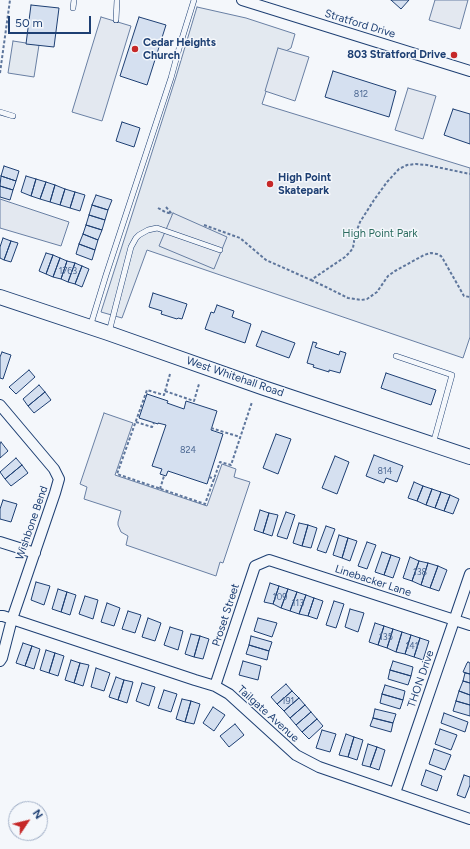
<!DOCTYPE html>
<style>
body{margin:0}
#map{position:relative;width:470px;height:849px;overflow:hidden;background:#f4f7fb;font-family:Figtree,sans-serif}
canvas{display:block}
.north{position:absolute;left:8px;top:801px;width:40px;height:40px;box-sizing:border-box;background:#f4f7fb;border:1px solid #9eadc5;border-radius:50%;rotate:55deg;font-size:11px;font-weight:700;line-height:16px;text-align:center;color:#1d3f73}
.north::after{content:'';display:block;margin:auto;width:14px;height:18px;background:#c62828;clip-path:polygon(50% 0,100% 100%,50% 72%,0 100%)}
.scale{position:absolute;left:8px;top:16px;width:83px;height:18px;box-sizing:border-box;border:2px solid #1d3f73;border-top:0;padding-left:5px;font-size:12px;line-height:14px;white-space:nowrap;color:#1d3f73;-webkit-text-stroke:3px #f4f7fb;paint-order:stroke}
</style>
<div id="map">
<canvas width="470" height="849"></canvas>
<div class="north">N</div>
<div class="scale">50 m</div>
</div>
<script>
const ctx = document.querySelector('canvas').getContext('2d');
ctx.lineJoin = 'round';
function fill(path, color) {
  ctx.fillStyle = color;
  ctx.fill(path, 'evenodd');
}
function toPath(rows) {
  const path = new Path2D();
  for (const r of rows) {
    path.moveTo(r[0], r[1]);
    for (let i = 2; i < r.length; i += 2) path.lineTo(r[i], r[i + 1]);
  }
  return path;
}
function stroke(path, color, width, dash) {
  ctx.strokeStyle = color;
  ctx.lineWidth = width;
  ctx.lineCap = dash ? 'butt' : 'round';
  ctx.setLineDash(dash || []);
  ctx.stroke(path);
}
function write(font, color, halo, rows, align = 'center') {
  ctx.font = font + ' Figtree,sans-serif';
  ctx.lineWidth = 3;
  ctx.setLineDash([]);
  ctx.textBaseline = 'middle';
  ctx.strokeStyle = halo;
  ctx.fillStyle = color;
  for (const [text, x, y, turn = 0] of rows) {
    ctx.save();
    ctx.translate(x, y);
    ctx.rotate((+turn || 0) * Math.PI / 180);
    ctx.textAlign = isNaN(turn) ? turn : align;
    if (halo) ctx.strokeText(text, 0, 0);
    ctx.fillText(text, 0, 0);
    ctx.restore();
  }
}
const green = toPath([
 [197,7,246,18,295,34,291,48,286,51,280,49,262,104,470,168,470,337,463,358,147,250,122,318,101,312,176,77,197,7],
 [13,41,39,45,34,77,8,73,13,41]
]);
fill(green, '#e3e9f0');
stroke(green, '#687fa3', 1);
const parking = toPath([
 [435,0,468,0,460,29,429,20,435,0],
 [101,17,131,26,102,121,72,112,101,17],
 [278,48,309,57,295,101,265,91,278,48],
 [408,88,436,96,423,139,395,130,408,88],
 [0,199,69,222,61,246,0,228,0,199],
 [173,213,227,237,214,269,159,246,173,213],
 [104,413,133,423,115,475,207,506,222,464,236,469,234,477,250,482,223,563,220,562,216,576,126,545,128,536,121,532,118,525,118,522,121,511,84,499,87,487,80,484,104,413]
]);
fill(parking, '#e3e8f0');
stroke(parking, '#687fa3', 1);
const building = toPath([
 [391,0,409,0,401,9,391,0],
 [31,5,59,8,54,47,26,44,31,5],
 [139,17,166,25,147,85,120,76,139,17],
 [333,71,396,91,389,117,325,97,333,71],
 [453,109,470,114,470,144,444,135,453,109],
 [122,122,140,128,134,147,116,141,122,122],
 [4,166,19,171,16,181,1,176,4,166],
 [1,176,16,181,13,190,0,186,1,176],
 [26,176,36,179,31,196,21,192,26,176],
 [36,179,46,182,40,199,31,196,36,179],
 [46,182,55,185,50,202,40,199,46,182],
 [55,185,65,189,60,205,50,202,55,185],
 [0,186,13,190,10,200,0,197,0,186],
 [65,189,75,192,70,208,60,205,65,189],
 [75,192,85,195,80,211,70,208,75,192],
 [96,195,112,200,108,210,92,205,96,195],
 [92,205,108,210,105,220,89,215,92,205],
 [89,215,105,220,102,230,86,225,89,215],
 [86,225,102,230,98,240,83,234,86,225],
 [83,234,98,240,95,250,79,244,83,234],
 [3,238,11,241,4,260,0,258,0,247,3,238],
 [11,241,18,243,11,262,4,260,11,241],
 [79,244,95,250,92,260,76,254,79,244],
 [46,253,53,255,46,274,39,271,46,253],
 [53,255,60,258,53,277,46,274,53,255],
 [60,258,67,261,61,279,53,277,60,258],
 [67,261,75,263,68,282,61,279,67,261],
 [75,263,82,266,75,284,68,282,75,263],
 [82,266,89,269,82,287,75,284,82,266],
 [153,293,187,304,182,319,178,318,177,319,161,314,162,311,149,307,153,293],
 [217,305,234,311,232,317,251,324,245,343,205,329,211,312,214,313,217,305],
 [262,331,295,343,289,358,256,346,262,331],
 [313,342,317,343,315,347,339,355,340,351,346,353,340,373,329,370,329,372,313,367,314,365,307,363,313,342],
 [2,352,11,355,3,379,0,378,0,357,2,352],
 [29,370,35,377,16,394,9,387,29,370],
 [386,373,436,390,431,405,381,388,386,373],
 [39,385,45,392,28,406,23,399,39,385],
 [45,392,51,400,34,413,28,406,45,392],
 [147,394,168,401,167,403,184,409,186,401,217,411,211,430,223,434,207,484,168,471,166,476,160,474,162,469,152,466,166,425,158,423,158,424,139,418,147,394],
 [276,434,291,439,278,474,263,468,276,434],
 [1,442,8,451,0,458,0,444,1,442],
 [374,455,403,466,397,482,386,478,384,483,366,476,374,455],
 [335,456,349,462,337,494,322,488,335,456],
 [16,458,22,465,5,479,0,472,16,458],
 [22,465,28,473,11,486,5,479,22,465],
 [414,482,423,486,417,501,408,498,414,482],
 [423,486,432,489,426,505,417,501,423,486],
 [432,489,441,492,435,508,426,505,432,489],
 [441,492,450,495,444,511,435,508,441,492],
 [450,495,459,499,453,514,444,511,450,495],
 [3,500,17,504,11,522,0,519,0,509,3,500],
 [260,510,269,513,263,533,254,530,260,510],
 [286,512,295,515,287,539,277,536,286,512],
 [269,513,278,515,272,536,263,533,269,513],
 [299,523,308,525,302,546,293,543,299,523],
 [308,525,317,528,311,548,302,546,308,525],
 [326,526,335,529,326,553,317,550,326,526],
 [339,535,348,538,342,558,333,555,339,535],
 [348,538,357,541,350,561,342,558,348,538],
 [367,542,376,545,367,569,358,566,367,542],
 [382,552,391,555,384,575,375,572,382,552],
 [391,555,400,558,393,578,384,575,391,555],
 [410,557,419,561,412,581,403,578,410,557],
 [419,561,428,563,421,585,412,581,419,561],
 [428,563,438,566,430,588,421,585,428,563],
 [438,566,447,570,439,591,430,588,438,566],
 [36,582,50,586,44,605,31,600,36,582],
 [270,583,279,586,273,604,264,602,270,583],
 [279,586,288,589,281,608,273,604,279,586],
 [58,589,67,592,61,612,52,609,58,589],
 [288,589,297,592,290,611,281,608,288,589],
 [67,592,76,595,70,615,61,612,67,592],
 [297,592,306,595,299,614,290,611,297,592],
 [306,595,314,598,308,616,299,614,306,595],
 [85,596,98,600,93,619,79,614,85,596],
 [314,598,323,601,317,619,308,616,314,598],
 [334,601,344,604,336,628,326,625,334,601],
 [107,603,120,608,114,626,101,622,107,603],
 [350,609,364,613,358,632,345,627,350,609],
 [128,611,141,615,135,633,122,629,128,611],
 [148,618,161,623,155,641,142,637,148,618],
 [258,618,277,623,272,637,254,631,258,618],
 [375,623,384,626,378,645,369,642,375,623],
 [384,626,393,629,387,648,378,645,384,626],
 [170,627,183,631,178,650,164,645,170,627],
 [393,629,402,632,396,652,387,648,393,629],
 [402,632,411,635,405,654,396,652,402,632],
 [191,634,200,636,194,657,185,654,191,634],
 [411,635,420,638,414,657,405,654,411,635],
 [200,636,209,639,203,659,194,657,200,636],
 [251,636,272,642,269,651,249,645,251,636],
 [420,638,429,641,423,660,414,657,420,638],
 [23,643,32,646,25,666,16,663,23,643],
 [249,645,269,651,267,660,246,654,249,645],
 [32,646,40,649,34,669,25,666,32,646],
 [46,650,55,653,49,673,40,670,46,650],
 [55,653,64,656,58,676,49,673,55,653],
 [71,660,80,663,74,683,65,680,71,660],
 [243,661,261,666,258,680,239,675,243,661],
 [393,661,413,667,411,676,390,670,393,661],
 [468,662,470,663,470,674,463,672,467,663,468,662],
 [80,663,89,665,83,686,74,683,80,663],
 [96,668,110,673,104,691,91,687,96,668],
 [390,670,411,676,408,685,388,679,390,670],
 [465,673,470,674,470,683,463,681,465,673],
 [116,677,124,680,118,700,109,697,116,677],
 [124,680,133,682,127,703,118,700,124,680],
 [463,681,470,683,470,695,459,691,463,681],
 [142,683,155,687,149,706,136,701,142,683],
 [286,684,292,691,277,704,271,697,286,684],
 [385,685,405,691,403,700,382,694,385,685],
 [164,690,177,694,171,712,158,708,164,690],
 [292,691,299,698,284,711,277,704,292,691],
 [459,691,470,695,470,705,456,701,459,691],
 [382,694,403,700,400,709,380,703,382,694],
 [299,698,305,705,290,718,284,711,299,698],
 [182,699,191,701,185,722,176,719,182,699],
 [191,701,200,704,194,724,185,722,191,701],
 [456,701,470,705,470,716,453,711,456,701],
 [305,705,311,712,296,725,290,718,305,705],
 [213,707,225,715,214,731,203,723,213,707],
 [375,709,396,714,393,723,373,718,375,709],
 [311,712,317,719,302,732,296,725,311,712],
 [444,713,468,722,465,732,441,723,444,713],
 [373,718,393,723,391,732,370,726,373,718],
 [317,719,323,726,309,739,302,732,317,719],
 [235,724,244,735,229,747,220,736,235,724],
 [440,729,457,735,451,750,435,744,440,729],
 [322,730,336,734,330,752,316,748,322,730],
 [346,734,354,737,348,757,339,755,346,734],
 [354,737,363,740,357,760,348,757,354,737],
 [368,744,377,747,370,767,362,765,368,744],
 [377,747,385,750,379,770,370,767,377,747],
 [434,749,451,755,445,770,429,764,434,749],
 [426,770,442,776,437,791,421,785,426,770],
 [464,775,470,777,470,785,465,798,457,795,464,775]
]);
fill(building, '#d5e0f0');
stroke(building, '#1d3f73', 1);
const service = toPath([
 [73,8,74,0],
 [116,20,117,0],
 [0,112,13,116],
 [90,327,106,275,171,78,180,45,194,0],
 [109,332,131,247,136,238,139,235,148,230,157,228,220,250],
 [396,356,452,375,433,444]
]);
const minor = toPath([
 [242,0,470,71],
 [0,405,54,469,59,479,55,493,12,619,2,658,0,661],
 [0,542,35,553],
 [0,616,3,616,195,680,215,686,229,694,296,755,319,767,470,819],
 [215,686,255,566,269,560,470,625],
 [395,793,470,574]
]);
const secondary = toPath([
 [0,297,108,333,264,388,470,457]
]);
stroke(service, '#1d3f73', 6);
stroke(minor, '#1d3f73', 12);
stroke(secondary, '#1d3f73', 16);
stroke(toPath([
 [0,73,10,0],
 [166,207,172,214],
 [158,208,165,212,172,214],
 [204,225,240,238,266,260,311,280,345,257,350,252,353,248,355,235,360,222,374,200,387,182,399,169,407,165,416,164,427,165,470,174],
 [311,280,326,287,348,298,361,300,367,299,377,292,388,276,395,271,424,255,431,253,437,254,441,256,443,259,464,296,470,297],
 [170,374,164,395,147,390,117,474,205,504,220,462,231,465,252,402],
 [165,391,194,401,199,384],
 [136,422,152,427,154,423],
 [211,428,240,437],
 [209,477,215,479],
 [160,489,164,476]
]), '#5e769c', 2, [3, 2]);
stroke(service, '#f4f7fb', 5);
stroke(minor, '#f4f7fb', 10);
stroke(secondary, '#f4f7fb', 14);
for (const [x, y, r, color] of [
 [135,49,4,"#c62828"],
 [454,55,4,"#c62828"],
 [270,184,4,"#c62828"]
]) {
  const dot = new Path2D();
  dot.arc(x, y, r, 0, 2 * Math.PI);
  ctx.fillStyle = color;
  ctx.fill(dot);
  stroke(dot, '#f4f7fb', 1.5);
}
write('9px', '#4b6792', null, [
 ["812",361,94],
 ["1763",68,271],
 ["824",188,450],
 ["814",385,471],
 ["138",420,572],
 ["109",280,597],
 ["113",298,603],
 ["135",386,637],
 ["141",412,646],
 ["191",288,701]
]);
write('11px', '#1d3f73', '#f4f7fb', [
 ["Stratford Drive",360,24,17],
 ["West Whitehall Road",235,377,19],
 ["Wishbone Bend",32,523,-71],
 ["Linebacker Lane",373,581,18],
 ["Proset Street",226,615,-72],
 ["THON Drive",421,679,-71],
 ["Tailgate Avenue",268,714,42]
]);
write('bold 11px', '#1d3f73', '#f4f7fb', [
 ["Cedar Heights",143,43],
 ["Church",143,56],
 ["803 Stratford Drive",446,55,"right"],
 ["High Point",278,178],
 ["Skatepark",278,191]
], 'left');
write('11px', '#2c6c60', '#f4f7fb', [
 ["High Point Park",380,234]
]);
</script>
